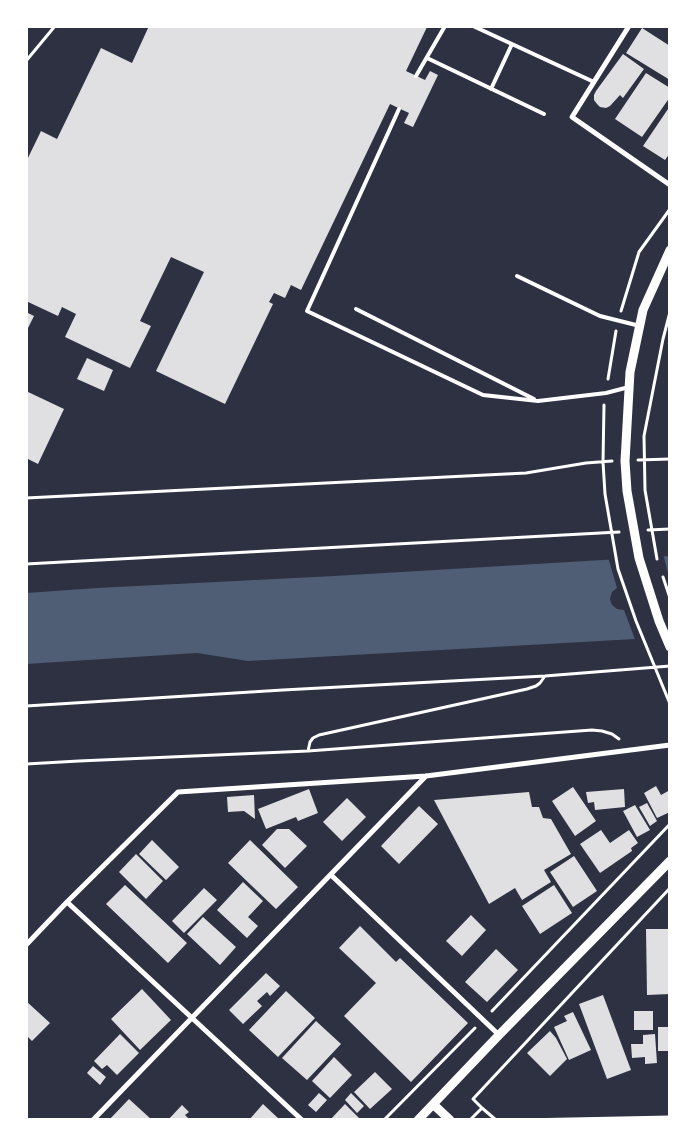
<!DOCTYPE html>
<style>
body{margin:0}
#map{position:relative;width:696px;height:1146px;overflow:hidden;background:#2d3142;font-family:"DM Sans",sans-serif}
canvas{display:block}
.frame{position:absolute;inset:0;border:28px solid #fff;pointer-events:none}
</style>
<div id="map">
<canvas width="696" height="1146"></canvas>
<div class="frame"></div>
</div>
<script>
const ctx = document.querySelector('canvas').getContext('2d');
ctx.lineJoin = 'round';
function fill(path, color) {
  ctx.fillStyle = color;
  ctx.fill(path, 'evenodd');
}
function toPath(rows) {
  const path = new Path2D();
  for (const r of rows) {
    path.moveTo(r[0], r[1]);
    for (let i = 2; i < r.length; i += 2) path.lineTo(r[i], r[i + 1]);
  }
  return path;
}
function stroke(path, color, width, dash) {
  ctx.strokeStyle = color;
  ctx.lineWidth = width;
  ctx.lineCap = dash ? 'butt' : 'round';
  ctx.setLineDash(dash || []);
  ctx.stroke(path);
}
fill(toPath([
 [670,556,670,637,248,661,197,653,26,664,26,593,97,588,334,576]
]), '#4f5d75');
fill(toPath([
 [663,554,670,580,670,640,636,642,624,610,617,609,612,605,610,599,612,592,617,588,608,557]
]), '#2d3142');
fill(toPath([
 [149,26,425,26,427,27,406,71,425,80,430,71,438,75,413,127,404,123,409,113,390,104,301,290,291,285,285,298,274,293,269,302,273,304,225,404,156,371,204,272,171,257,140,321,151,326,130,368,65,337,76,314,62,307,58,316,26,301,26,162,41,131,57,139,101,48,132,63],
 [642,28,670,46,670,80,626,53],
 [623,54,644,69,623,98,620,95,610,106,606,108,600,107,597,104,594,100,594,95,596,91],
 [646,73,670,88,670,97,642,137,615,119],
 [670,106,670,153,665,160,643,146],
 [26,312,34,316,26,332],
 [87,358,113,370,104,391,77,379],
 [26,391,64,409,38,464,26,458],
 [656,786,661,795,670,790,670,812,657,818,644,793],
 [573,787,596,821,575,836,552,801],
 [309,789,318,813,298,821,296,817,266,829,258,809],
 [624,789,625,807,595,810,594,802,588,803,586,792],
 [529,792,532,807,539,807,543,818,551,819,571,854,544,870,551,882,522,900,515,888,489,904,434,800],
 [254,795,255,819,244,811,228,812,227,797],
 [347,798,366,817,342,841,323,822],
 [647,803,657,821,650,826,639,807],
 [635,805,650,830,637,837,623,811],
 [419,806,438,824,399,864,381,846],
 [277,829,289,829,307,846,285,868,262,845],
 [601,830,610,843,629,830,638,843,631,848,632,851,600,873,580,844],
 [152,840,179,867,166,880,139,854],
 [250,840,298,887,276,909,228,863],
 [136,854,163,881,146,899,119,872],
 [574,856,597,891,573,907,550,872],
 [243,882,263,901,248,917,258,926,247,938,217,910],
 [125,885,187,943,168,963,106,904],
 [554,885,572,913,540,934,522,906],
 [204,888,217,900,184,933,172,921],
 [471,915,486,930,462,956,446,941],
 [203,917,236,947,220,965,187,934],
 [360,926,396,962,400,958,468,1023,411,1082,344,1016,376,983,339,948],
 [646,929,670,929,670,994,647,995],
 [496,949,518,970,487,1002,465,982],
 [266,973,280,986,270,996,267,992,257,1001,262,1006,243,1024,229,1010],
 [142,989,171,1020,140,1050,111,1019],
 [286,991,315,1018,278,1057,249,1030],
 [603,995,631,1070,607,1079,579,1004],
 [26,1001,50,1023,32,1041,26,1035],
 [634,1011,653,1011,653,1030,634,1030],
 [573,1012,591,1050,569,1060,554,1027,567,1021,564,1016],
 [316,1021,341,1044,307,1080,282,1058],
 [658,1027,670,1027,670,1051,658,1051],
 [550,1031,556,1038,567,1059,550,1076,527,1053],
 [120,1034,139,1053,117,1075,107,1065,102,1069,94,1061],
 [655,1034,657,1063,645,1064,645,1057,632,1058,631,1044,643,1044,643,1035],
 [334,1057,352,1075,330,1098,312,1081],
 [93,1066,106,1077,100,1085,87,1073],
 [375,1072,392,1089,370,1109,354,1092],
 [319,1093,327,1100,316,1112,308,1105],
 [351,1093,364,1106,357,1113,345,1100],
 [129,1099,152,1120,109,1120],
 [263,1104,280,1120,249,1120],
 [345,1104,361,1120,330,1120],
 [182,1105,189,1112,185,1115,190,1120,168,1120]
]), '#e0e0e3');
stroke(toPath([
 [26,61,55,26],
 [621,311,639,252,670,209],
 [608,379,616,331],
 [604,405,603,462,605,494,618,569,636,621,670,704],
 [638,460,670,459],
 [26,498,526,473,586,463,612,461],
 [648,530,670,529],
 [657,559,645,490,644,436,663,339,670,312],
 [26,564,619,532],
 [663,577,670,598],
 [26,706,283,690,545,676,670,666],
 [308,751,310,742,313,738,319,735,527,689,536,686,540,683,545,676],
 [26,764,79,761,308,751,592,730,602,731,612,734,619,739],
 [492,1011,670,824],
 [384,1120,475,1028],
 [470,1120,482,1108],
 [496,1120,482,1108,473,1099,670,888],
 [521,1120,670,1117]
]), '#fff', 3);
stroke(toPath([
 [473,26,594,82],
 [427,58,544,114],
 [416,76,445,26],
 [491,89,512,44],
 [399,109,307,311,483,395,538,401,606,393,629,387],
 [517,276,600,316,640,326],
 [356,309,534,399]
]), '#fff', 4);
stroke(toPath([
 [629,26,572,117,670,185],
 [331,875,499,1035],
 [67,902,302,1120],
 [26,945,67,902,178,792,426,776,670,745],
 [93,1120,426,776]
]), '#fff', 5);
stroke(toPath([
 [670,250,643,310,630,372,625,461,627,491,639,558,659,621,670,647],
 [434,1105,450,1120],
 [418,1120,499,1035,670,861]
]), '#fff', 9);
</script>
